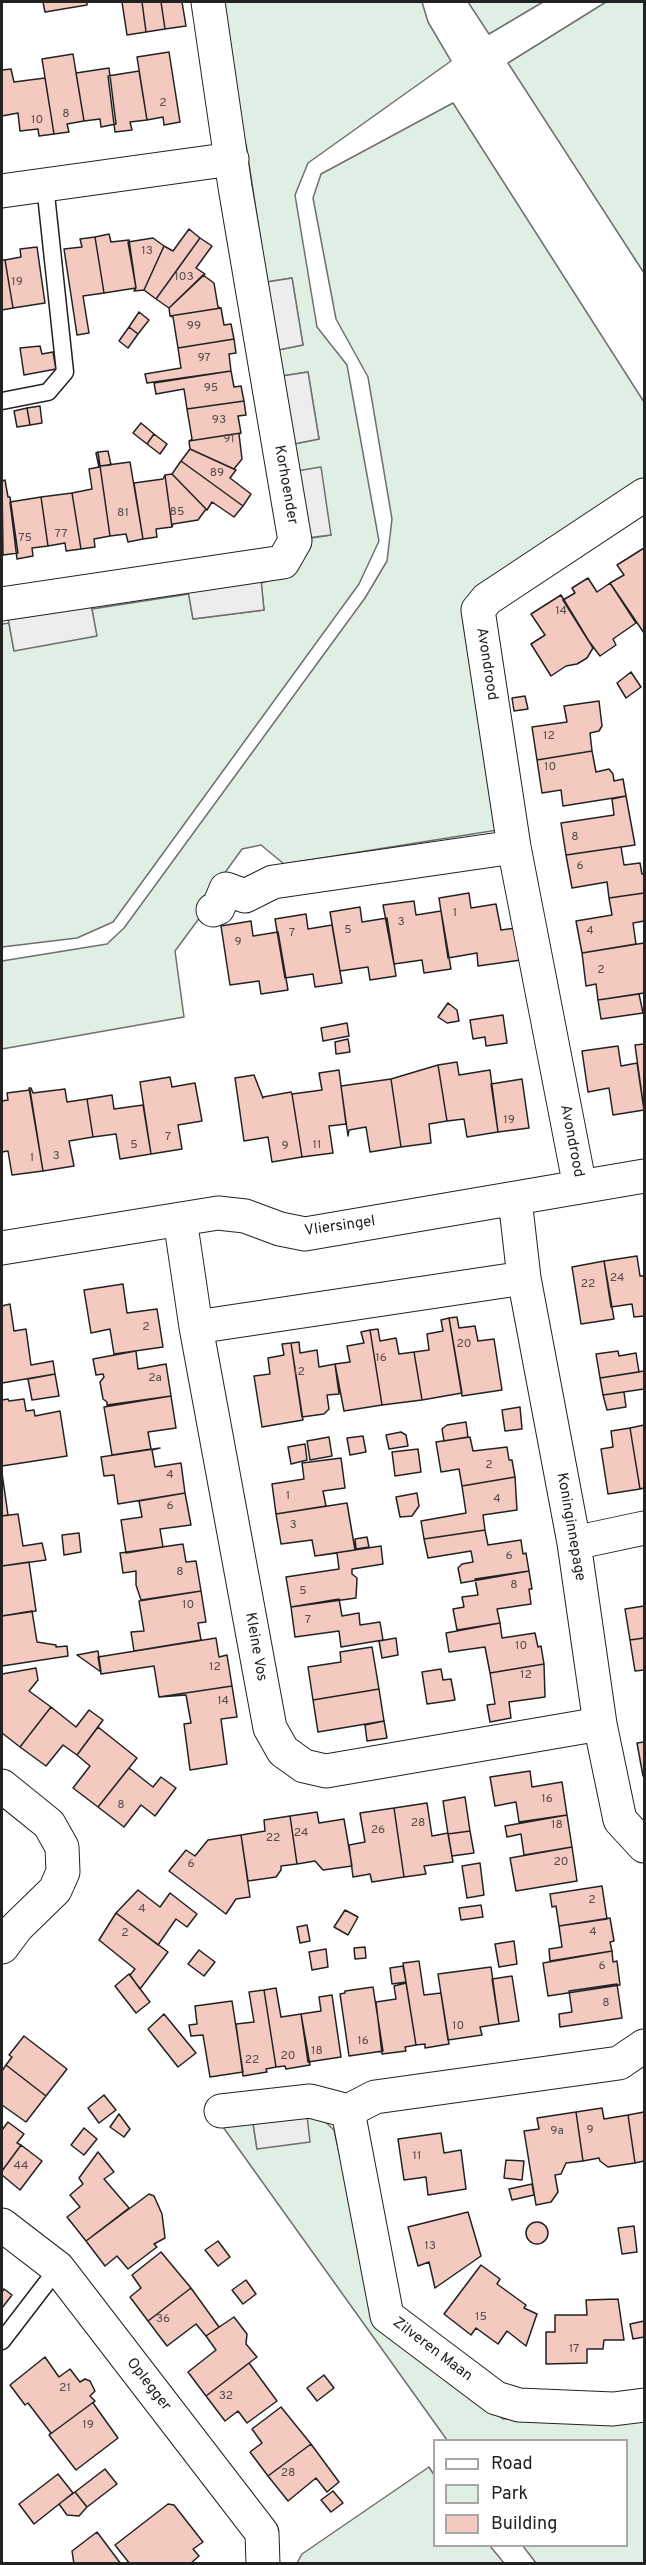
<!DOCTYPE html>
<style>
body{margin:0}
#map{position:relative;width:646px;height:2565px;overflow:hidden;background:#fff;font-family:Overpass,sans-serif}
canvas{display:block}
.frame{position:absolute;inset:0;border:3px solid #222;pointer-events:none}
.legend{position:absolute;left:433px;top:2439px;width:195px;height:108px;box-sizing:border-box;background:#fff;border:2px solid #a7a7a7;margin:0;padding:8px 10px;list-style:none;font-size:18px;color:#222}
.legend li{display:flex;align-items:center;gap:12px;height:30px}
.legend b{width:30px;border:2px solid #a7a7a7}
</style>
<div id="map">
<canvas width="646" height="2565"></canvas>
<div class="frame"></div>
<ul class="legend">
<li><b style="height:8px;background:#fff"></b>Road</li>
<li><b style="height:16px;background:#e0efe3"></b>Park</li>
<li><b style="height:16px;background:#f3c9c0"></b>Building</li>
</ul>
</div>
<script>
const ctx = document.querySelector('canvas').getContext('2d');
ctx.lineJoin = 'round';
function fill(path, color) {
  ctx.fillStyle = color;
  ctx.fill(path, 'evenodd');
}
function toPath(rows) {
  const path = new Path2D();
  for (const r of rows) {
    if (r.length === 3) {
      path.moveTo(r[0] + r[2], r[1]);
      path.arc(r[0], r[1], r[2], 0, 2 * Math.PI);
      continue;
    }
    path.moveTo(r[0], r[1]);
    for (let i = 2; i < r.length; i += 2) path.lineTo(r[i], r[i + 1]);
  }
  return path;
}
function stroke(path, color, width, dash) {
  ctx.strokeStyle = color;
  ctx.lineWidth = width;
  ctx.lineCap = dash ? 'butt' : 'round';
  ctx.setLineDash(dash || []);
  ctx.stroke(path);
}
function write(font, color, halo, rows, align = 'center') {
  ctx.font = font + ' Overpass,sans-serif';
  ctx.lineWidth = 4.5;
  ctx.setLineDash([]);
  ctx.textBaseline = 'middle';
  ctx.strokeStyle = halo;
  ctx.fillStyle = color;
  for (const [text, x, y, turn = 0] of rows) {
    ctx.save();
    ctx.translate(x, y);
    ctx.rotate((+turn || 0) * Math.PI / 180);
    ctx.textAlign = isNaN(turn) ? turn : align;
    if (halo) ctx.strokeText(text, 0, 0);
    ctx.fillText(text, 0, 0);
    ctx.restore();
  }
}
const green = toPath([
 [217,2,422,2,428,22,451,61,308,163,295,195,317,327,347,365,379,541,359,584,113,922,77,938,2,947,2,624,9,623,14,650,96,636,92,609,189,594,193,619,264,610,261,583,282,577,312,538,331,535,296,471,294,444,319,439,308,372,282,376,278,350,303,345,292,278,267,282,246,144,238,138,217,2],
 [468,2,543,2,489,34,468,2],
 [606,2,644,2,644,273,508,63,606,2],
 [453,103,644,402,644,480,467,604,504,829,284,864,261,845,242,849,224,874,209,905,175,951,184,1017,2,1049,2,961,107,944,124,928,365,598,387,561,392,519,368,377,336,319,313,198,321,174,453,103],
 [318,2115,334,2130,379,2328,503,2419,644,2405,644,2563,536,2563,523,2546,626,2546,626,2440,447,2440,223,2127,253,2123,257,2149,307,2116,318,2115],
 [429,2467,434,2475,434,2546,490,2546,504,2563,297,2563,302,2554,429,2467]
]);
fill(green, '#e0efe3');
stroke(green, '#6f6f6f', 1.5);
const parking = toPath([
 [292,278,303,345,278,350,267,282,292,278],
 [308,372,319,439,294,444,282,376,308,372],
 [321,467,331,535,306,538,296,471,321,467],
 [261,579,264,610,193,619,188,591,261,579],
 [91,604,97,636,14,651,8,618,91,604],
 [307,2116,310,2142,257,2149,253,2123,307,2116]
]);
fill(parking, '#ededed');
stroke(parking, '#6f6f6f', 1.5);
const building = toPath([
 [43,2,87,2,87,5,45,12,43,2],
 [122,2,142,2,146,32,127,35,122,2],
 [142,2,161,2,165,29,146,32,142,2],
 [161,2,182,2,186,26,165,29,161,2],
 [169,52,180,122,164,125,163,117,147,120,137,57,169,52],
 [73,54,84,121,67,124,69,132,54,134,42,59,73,54],
 [109,68,116,124,101,127,100,119,84,121,76,73,109,68],
 [11,69,14,82,45,78,54,134,39,136,38,129,20,131,18,113,2,116,2,70,11,69],
 [139,71,147,120,130,122,132,130,115,132,108,76,139,71],
 [189,229,200,238,156,299,144,290,164,246,173,251,189,229],
 [109,234,111,242,129,240,136,288,104,293,95,237,109,234],
 [95,237,104,293,83,296,89,333,77,335,64,249,82,247,80,239,95,237],
 [153,238,164,246,144,290,134,291,136,288,128,242,153,238],
 [200,238,212,246,196,268,205,274,169,308,156,299,200,238],
 [37,247,45,303,13,308,5,260,21,257,20,249,37,247],
 [2,260,5,260,13,308,2,310,2,260],
 [203,275,214,283,218,307,221,308,170,316,169,308,203,275],
 [221,308,224,325,231,324,234,339,178,348,173,317,170,316,221,308],
 [139,312,149,320,138,334,129,327,139,312],
 [129,327,138,334,128,348,119,341,129,327],
 [234,339,236,353,229,354,231,371,147,383,145,374,181,368,178,348,234,339],
 [40,346,42,354,53,352,56,369,24,375,20,348,40,346],
 [231,371,234,387,241,386,244,401,187,409,184,389,156,394,154,383,231,371],
 [244,401,246,415,238,416,241,433,189,441,192,439,187,409,244,401],
 [40,406,42,423,30,425,27,408,40,406],
 [27,408,30,425,17,427,14,411,27,408],
 [141,423,154,434,147,444,133,433,141,423],
 [241,433,239,434,242,459,234,469,190,449,189,441,241,433],
 [154,434,167,444,160,454,147,444,154,434],
 [190,449,236,470,230,478,251,494,243,506,181,461,190,449],
 [108,451,111,465,100,466,98,452,108,451],
 [98,452,110,536,94,539,95,547,81,549,72,493,92,489,89,469,99,467,96,453,98,452],
 [181,461,243,506,234,517,212,502,207,510,172,474,181,461],
 [130,462,143,539,128,542,126,534,110,536,100,466,130,462],
 [172,474,206,509,198,520,173,524,172,527,165,475,172,474],
 [165,475,172,527,156,529,157,537,143,539,134,483,163,479,165,475],
 [5,480,8,497,10,497,18,553,3,555,2,481,5,480],
 [72,493,81,549,66,551,65,543,48,546,41,497,72,493],
 [41,497,48,546,32,548,33,556,17,559,10,502,41,497],
 [644,548,644,633,610,583,624,575,617,565,644,548],
 [588,578,597,592,610,583,636,623,613,639,616,645,600,656,588,640,563,600,575,593,572,588,588,578],
 [561,595,593,648,587,658,577,664,566,666,551,676,531,644,545,635,531,614,561,595],
 [631,672,641,687,626,698,617,683,631,672],
 [525,696,528,709,514,711,512,698,525,696],
 [599,701,602,726,599,731,590,733,592,751,537,760,532,727,567,722,564,706,599,701],
 [592,751,596,772,609,769,613,774,614,781,623,779,626,796,563,806,561,790,542,793,537,760,592,751],
 [626,796,635,845,566,855,561,823,614,815,612,799,626,796],
 [621,847,624,865,640,863,642,874,644,874,644,893,609,898,607,882,572,888,566,855,621,847],
 [469,893,471,908,496,904,501,930,516,928,521,960,478,966,477,953,448,958,439,898,469,893],
 [644,893,644,921,633,923,636,944,582,953,576,921,612,915,609,898,644,893],
 [414,901,416,915,441,911,451,969,424,973,422,960,394,964,383,905,414,901],
 [360,907,362,922,387,918,396,976,370,980,368,967,340,971,330,912,360,907],
 [306,914,308,929,332,925,342,983,315,987,313,974,285,978,275,919,306,914],
 [251,921,253,936,278,932,288,990,261,994,259,981,230,985,221,926,251,921],
 [644,943,644,993,598,1000,596,984,586,986,582,953,644,943],
 [639,994,643,1013,601,1019,598,1000,639,994],
 [448,1003,457,1010,459,1021,447,1023,438,1017,448,1003],
 [503,1015,507,1043,486,1046,485,1037,473,1039,470,1020,503,1015],
 [347,1023,349,1036,323,1041,321,1028,347,1023],
 [348,1039,350,1052,336,1054,335,1042,348,1039],
 [644,1044,644,1110,635,1045,644,1044],
 [618,1046,621,1066,637,1063,644,1110,613,1115,609,1088,588,1092,582,1051,618,1046],
 [457,1062,459,1075,490,1070,498,1132,467,1137,464,1119,447,1121,438,1065,457,1062],
 [438,1065,447,1121,429,1124,431,1143,401,1147,391,1079,438,1065],
 [339,1070,346,1124,329,1126,333,1153,302,1157,292,1094,322,1090,319,1073,339,1070],
 [254,1075,263,1098,263,1097,291,1092,292,1094,302,1157,272,1162,268,1137,244,1141,235,1078,254,1075],
 [170,1077,172,1087,195,1083,202,1121,178,1125,182,1149,151,1154,140,1082,170,1077],
 [391,1079,401,1147,370,1152,366,1127,349,1130,348,1136,341,1086,391,1079],
 [522,1079,529,1128,498,1132,491,1084,522,1079],
 [29,1088,31,1088,33,1093,65,1089,67,1102,87,1099,93,1137,69,1141,74,1166,43,1171,29,1088],
 [30,1090,43,1171,12,1175,8,1151,2,1152,2,1101,8,1100,7,1093,30,1090],
 [112,1095,114,1109,143,1105,151,1154,120,1159,116,1134,93,1137,87,1099,112,1095],
 [637,1256,640,1276,644,1276,644,1316,634,1317,632,1304,611,1307,604,1261,637,1256],
 [604,1261,614,1319,581,1324,572,1267,604,1261],
 [123,1284,127,1313,157,1309,163,1347,114,1354,110,1329,91,1333,84,1290,123,1284],
 [10,1304,14,1331,26,1329,31,1365,53,1361,55,1374,2,1383,2,1306,10,1304],
 [457,1317,459,1328,475,1326,478,1341,494,1339,502,1390,462,1396,449,1318,457,1317],
 [449,1318,462,1393,422,1400,414,1352,429,1350,427,1334,443,1331,441,1320,449,1318],
 [378,1329,380,1341,396,1338,399,1354,414,1352,422,1400,382,1405,370,1330,378,1329],
 [370,1330,382,1405,344,1411,335,1364,350,1362,347,1346,364,1343,361,1332,370,1330],
 [299,1342,300,1353,317,1350,319,1367,335,1364,339,1394,327,1395,329,1409,324,1414,302,1417,291,1343,299,1342],
 [291,1343,303,1420,262,1427,254,1376,270,1374,268,1358,284,1355,282,1344,291,1343],
 [136,1351,138,1369,166,1364,171,1396,107,1405,107,1402,103,1399,100,1382,104,1377,103,1374,96,1375,93,1359,136,1351],
 [618,1351,619,1356,636,1353,639,1372,600,1378,596,1354,618,1351],
 [644,1371,644,1389,603,1395,600,1378,644,1371],
 [55,1374,59,1396,32,1400,28,1379,55,1374],
 [624,1392,626,1407,607,1410,603,1395,624,1392],
 [171,1396,176,1428,148,1432,151,1449,112,1455,104,1407,171,1396],
 [8,1399,9,1401,24,1399,26,1411,34,1410,35,1416,60,1411,67,1456,2,1466,2,1400,8,1399],
 [520,1407,522,1429,505,1431,502,1410,520,1407],
 [466,1422,468,1437,444,1441,442,1429,447,1425,466,1422],
 [644,1425,644,1488,640,1489,630,1428,644,1425],
 [630,1428,640,1489,608,1494,601,1449,613,1447,611,1431,630,1428],
 [401,1432,406,1435,408,1446,389,1449,386,1435,401,1432],
 [363,1436,366,1452,350,1455,347,1438,363,1436],
 [329,1437,332,1456,310,1460,307,1441,329,1437],
 [470,1437,473,1451,507,1447,509,1460,512,1460,515,1477,462,1486,459,1469,441,1472,436,1442,470,1437],
 [305,1444,307,1460,291,1464,288,1447,305,1444],
 [160,1448,152,1450,155,1467,181,1463,185,1493,118,1504,114,1475,104,1476,101,1457,160,1448],
 [418,1449,421,1472,395,1476,392,1452,418,1449],
 [341,1458,345,1488,323,1491,326,1506,276,1514,272,1484,304,1479,302,1463,341,1458],
 [2,1473,8,1515,2,1516,2,1473],
 [515,1477,517,1510,483,1515,485,1530,424,1539,421,1521,466,1513,462,1486,515,1477],
 [185,1493,191,1525,160,1529,163,1547,126,1553,121,1520,142,1517,139,1501,185,1493],
 [417,1493,419,1506,412,1516,400,1517,396,1497,417,1493],
 [347,1503,355,1550,315,1556,312,1540,281,1544,276,1514,347,1503],
 [18,1514,23,1546,42,1543,46,1560,2,1566,2,1516,18,1514],
 [485,1530,488,1545,521,1540,523,1554,526,1553,529,1571,461,1583,458,1568,462,1564,473,1562,471,1551,428,1558,424,1539,485,1530],
 [79,1533,81,1552,64,1555,62,1535,79,1533],
 [367,1537,369,1547,356,1549,355,1539,367,1537],
 [183,1544,186,1562,196,1561,201,1591,141,1600,136,1585,136,1571,123,1573,120,1553,183,1544],
 [381,1546,383,1564,352,1569,352,1574,357,1578,356,1598,291,1607,286,1577,339,1569,337,1553,315,1556,381,1546],
 [29,1562,36,1611,2,1616,2,1566,29,1562],
 [529,1571,532,1589,529,1589,531,1604,497,1609,500,1623,457,1630,453,1609,464,1607,462,1597,478,1595,475,1579,529,1571],
 [201,1591,206,1622,198,1623,201,1640,134,1651,131,1632,144,1631,139,1601,201,1591],
 [339,1599,342,1616,359,1613,360,1625,380,1622,383,1640,341,1647,339,1631,295,1637,291,1607,339,1599],
 [644,1606,644,1638,630,1640,625,1609,644,1606],
 [32,1611,37,1642,56,1645,56,1647,67,1646,68,1656,2,1666,2,1616,32,1611],
 [500,1623,502,1638,535,1633,538,1647,541,1646,544,1664,490,1673,485,1647,449,1652,446,1633,500,1623],
 [216,1638,219,1657,227,1655,232,1686,159,1697,154,1666,101,1674,98,1657,216,1638],
 [396,1638,398,1655,382,1658,379,1641,396,1638],
 [644,1638,644,1670,635,1671,630,1640,644,1638],
 [372,1647,379,1689,313,1700,308,1667,341,1662,340,1652,372,1647],
 [98,1651,101,1672,77,1655,98,1651],
 [544,1664,545,1697,509,1702,511,1718,490,1722,487,1705,495,1704,490,1673,544,1664],
 [36,1668,38,1680,29,1691,51,1707,20,1747,2,1733,2,1674,36,1668],
 [441,1669,443,1680,451,1679,455,1700,427,1704,422,1672,441,1669],
 [232,1686,237,1717,221,1719,227,1764,190,1770,184,1724,191,1723,186,1695,159,1697,232,1686],
 [379,1689,384,1721,318,1732,313,1700,379,1689],
 [51,1707,76,1727,89,1710,103,1720,77,1755,63,1745,46,1766,20,1747,51,1707],
 [384,1721,387,1738,367,1741,365,1725,384,1721],
 [98,1727,137,1758,98,1807,73,1788,90,1766,77,1755,98,1727],
 [644,1742,644,1776,643,1776,637,1743,644,1742],
 [129,1768,153,1787,161,1777,176,1788,155,1816,141,1805,124,1827,98,1807,129,1768],
 [530,1771,532,1787,562,1782,567,1815,519,1822,516,1802,495,1806,490,1777,530,1771],
 [465,1797,470,1831,448,1834,443,1801,465,1797],
 [427,1803,432,1836,448,1833,453,1862,424,1866,426,1874,404,1877,394,1808,427,1803],
 [394,1808,404,1877,372,1882,370,1874,353,1877,349,1845,365,1842,360,1813,394,1808],
 [317,1812,319,1823,344,1819,352,1866,323,1870,315,1861,297,1864,290,1816,317,1812],
 [567,1815,572,1847,524,1855,521,1834,507,1837,505,1826,567,1815],
 [290,1816,297,1864,281,1866,281,1870,276,1877,248,1881,241,1835,265,1831,264,1820,290,1816],
 [470,1831,474,1853,452,1856,453,1862,448,1834,470,1831],
 [241,1835,250,1897,236,1899,226,1914,169,1871,186,1850,195,1856,208,1840,241,1835],
 [572,1847,577,1881,516,1891,510,1858,572,1847],
 [480,1863,484,1895,467,1898,462,1866,480,1863],
 [602,1886,607,1919,559,1926,556,1906,552,1907,550,1894,602,1886],
 [138,1890,160,1907,170,1893,197,1914,187,1927,176,1919,158,1945,116,1913,138,1890],
 [481,1905,483,1917,461,1920,459,1908,481,1905],
 [345,1910,358,1917,348,1935,334,1927,345,1910],
 [116,1913,168,1952,140,1989,130,1975,135,1969,99,1940,116,1913],
 [610,1918,614,1941,610,1942,612,1951,550,1961,549,1949,562,1947,559,1926,610,1918],
 [307,1925,310,1941,300,1943,297,1927,307,1925],
 [514,1941,517,1964,499,1967,495,1944,514,1941],
 [365,1947,366,1958,355,1959,354,1948,365,1947],
 [326,1949,328,1967,312,1970,309,1952,326,1949],
 [199,1950,215,1962,204,1976,188,1964,199,1950],
 [612,1951,613,1962,617,1961,620,1985,548,1996,543,1963,612,1951],
 [419,1961,424,1995,441,1993,449,2044,425,2048,425,2044,416,2045,403,1963,419,1961],
 [403,1966,406,1982,392,1984,390,1968,403,1966],
 [491,1967,499,2024,480,2027,482,2035,448,2040,438,1974,491,1967],
 [129,1974,150,2002,136,2013,115,1986,129,1974],
 [512,1976,519,2021,499,2024,492,1979,512,1976],
 [406,1983,416,2045,405,2047,406,2051,382,2054,376,2002,396,1999,394,1986,406,1983],
 [617,1984,622,2018,560,2027,559,2014,572,2012,569,1991,617,1984],
 [373,1987,383,2051,349,2056,340,1994,345,1993,345,1991,373,1987],
 [276,1988,281,2017,301,2014,310,2065,286,2069,285,2066,276,2067,264,1990,276,1988],
 [264,1990,276,2067,266,2069,267,2072,243,2076,236,2024,254,2022,249,1992,264,1990],
 [332,1995,341,2057,308,2062,301,2014,321,2011,319,1997,332,1995],
 [232,2001,243,2072,210,2077,203,2035,191,2036,189,2025,197,2024,195,2006,232,2001],
 [164,2014,196,2053,178,2067,148,2029,164,2014],
 [24,2036,67,2069,46,2096,6,2065,12,2057,9,2055,24,2036],
 [6,2065,46,2096,26,2122,2,2105,2,2071,6,2065],
 [104,2095,116,2110,99,2123,88,2108,104,2095],
 [602,2108,604,2119,628,2115,635,2163,608,2167,600,2161,599,2158,583,2161,576,2112,602,2108],
 [576,2112,583,2161,566,2163,561,2174,555,2175,558,2192,551,2202,536,2205,524,2131,539,2129,537,2118,576,2112],
 [644,2112,644,2161,635,2163,628,2115,644,2112],
 [119,2114,130,2129,124,2137,110,2127,119,2114],
 [8,2122,24,2134,17,2143,21,2145,2,2171,2,2130,8,2122],
 [84,2128,97,2139,84,2155,71,2145,84,2128],
 [441,2133,444,2153,461,2150,466,2189,428,2195,426,2177,404,2180,398,2139,441,2133],
 [21,2145,42,2161,20,2190,2,2175,2,2171,21,2145],
 [98,2152,114,2172,104,2179,129,2208,86,2241,67,2217,80,2207,70,2195,83,2184,79,2178,98,2152],
 [506,2160,524,2161,522,2180,504,2178,506,2160],
 [532,2184,534,2195,512,2200,509,2189,532,2184],
 [149,2194,154,2196,162,2214,165,2238,154,2244,157,2247,128,2269,117,2256,105,2266,86,2241,149,2194],
 [468,2212,481,2256,435,2288,429,2262,418,2266,408,2227,468,2212],
 [537,2233,11],
 [634,2226,637,2252,622,2254,618,2228,634,2226],
 [218,2241,230,2257,218,2266,205,2250,218,2241],
 [161,2252,191,2288,148,2321,130,2297,141,2288,132,2275,161,2252],
 [481,2265,500,2279,497,2284,526,2305,524,2308,537,2314,526,2346,507,2331,498,2344,476,2328,471,2335,444,2314,481,2265],
 [246,2280,256,2294,243,2304,232,2290,246,2280],
 [191,2288,219,2327,206,2336,196,2324,167,2346,148,2321,191,2288],
 [4,2289,12,2295,2,2308,2,2292,4,2289],
 [618,2299,624,2340,604,2340,603,2349,587,2349,587,2363,546,2364,546,2332,555,2332,555,2315,587,2315,586,2300,618,2299],
 [234,2317,247,2334,246,2344,257,2357,206,2396,188,2372,216,2350,206,2336,234,2317],
 [644,2321,644,2337,633,2339,630,2324,644,2321],
 [45,2357,59,2377,70,2369,80,2382,85,2379,90,2381,95,2391,90,2396,95,2401,49,2435,51,2433,28,2403,25,2405,10,2385,45,2357],
 [249,2363,277,2401,247,2423,238,2411,225,2421,206,2396,249,2363],
 [324,2375,334,2388,317,2401,307,2388,324,2375],
 [95,2401,93,2403,118,2438,76,2470,49,2435,95,2401],
 [281,2407,311,2444,268,2476,250,2452,262,2443,252,2429,281,2407],
 [311,2444,339,2482,327,2492,316,2478,288,2501,268,2476,311,2444],
 [105,2469,117,2484,87,2507,75,2492,105,2469],
 [58,2474,73,2493,34,2524,19,2504,58,2474],
 [333,2491,343,2503,331,2512,321,2500,333,2491],
 [75,2492,87,2507,79,2516,67,2515,59,2504,75,2492],
 [168,2504,174,2505,203,2542,193,2549,199,2556,190,2564,130,2564,115,2545,168,2504],
 [97,2532,121,2564,74,2564,72,2551,97,2532]
]);
fill(building, '#f3c9c0');
stroke(building, '#222', 1.5);
const lane = toPath([
 [2,401,48,392,65,372,45,185],
 [2,2341,58,2268]
]);
const street = toPath([
 [2,191,232,159],
 [2,604,283,562,295,541,235,187,208,2],
 [213,910,218,908,226,889,245,896,273,882,514,847],
 [580,1187,514,847,478,610,487,599,644,495],
 [515,1199,524,1278,574,1543,600,1724,620,1820,644,1846],
 [180,1219,196,1327,270,1728,283,1751,304,1766,326,1771,600,1724],
 [2,1248,218,1213,245,1216,280,1229,305,1234,644,1176],
 [196,1327,524,1278],
 [574,1543,644,1528],
 [2,1786,49,1824,62,1847,63,1872,55,1890,17,1927,2,1947],
 [644,2046,619,2063,375,2097,348,2111,387,2316,496,2398,519,2405,613,2409,644,2405],
 [221,2111,310,2101,348,2111],
 [2,2225,58,2268,262,2533,263,2564]
]);
stroke(lane, '#222', 19);
stroke(street, '#222', 35);
stroke(lane, '#fff', 16);
stroke(street, '#fff', 33);
write('12px', '#564c4a', null, [
 ["2",163,104],
 ["8",66,115],
 ["10",37,121],
 ["13",147,252],
 ["103",184,278],
 ["19",17,283],
 ["99",194,327],
 ["97",204,359],
 ["95",211,389],
 ["93",219,421],
 ["91",229,440],
 ["89",217,474],
 ["85",177,513],
 ["81",123,514],
 ["77",61,535],
 ["75",25,539],
 ["14",561,612],
 ["12",549,737],
 ["10",550,768],
 ["8",575,838],
 ["6",580,867],
 ["1",455,914],
 ["3",401,923],
 ["5",348,931],
 ["4",590,932],
 ["7",292,934],
 ["9",238,943],
 ["2",601,971],
 ["19",509,1121],
 ["7",168,1138],
 ["5",134,1146],
 ["11",317,1146],
 ["9",285,1147],
 ["3",56,1157],
 ["1",32,1159],
 ["24",617,1279],
 ["22",588,1285],
 ["2",146,1328],
 ["20",464,1345],
 ["16",381,1359],
 ["12",299,1373],
 ["2a",155,1379],
 ["2",489,1466],
 ["4",170,1476],
 ["1",288,1497],
 ["4",497,1500],
 ["6",170,1507],
 ["3",293,1526],
 ["6",509,1557],
 ["8",180,1573],
 ["8",514,1586],
 ["5",303,1592],
 ["10",188,1606],
 ["7",308,1621],
 ["10",521,1647],
 ["12",215,1668],
 ["12",526,1676],
 ["14",223,1702],
 ["16",547,1800],
 ["8",121,1806],
 ["28",418,1824],
 ["18",557,1826],
 ["26",378,1831],
 ["24",301,1834],
 ["22",273,1839],
 ["20",561,1863],
 ["6",191,1865],
 ["2",592,1901],
 ["4",142,1910],
 ["4",593,1933],
 ["2",125,1934],
 ["6",602,1967],
 ["8",606,2004],
 ["10",458,2027],
 ["16",363,2042],
 ["18",317,2052],
 ["20",288,2057],
 ["22",252,2061],
 ["9",590,2131],
 ["9a",557,2132],
 ["11",417,2157],
 ["44",21,2167],
 ["13",430,2247],
 ["15",481,2318],
 ["36",163,2320],
 ["17",574,2350],
 ["21",65,2389],
 ["32",226,2397],
 ["19",88,2426],
 ["28",288,2474]
]);
write('15px', '#222', '#fff', [
 ["Korhoender",285,485,80],
 ["Avondrood",486,664,81],
 ["Avondrood",571,1141,79],
 ["Vliersingel",340,1227,-8],
 ["Koninginnepage",570,1527,80],
 ["Kleine Vos",255,1647,80],
 ["Zilveren Maan",432,2350,37],
 ["Oplegger",148,2385,52]
]);
</script>
